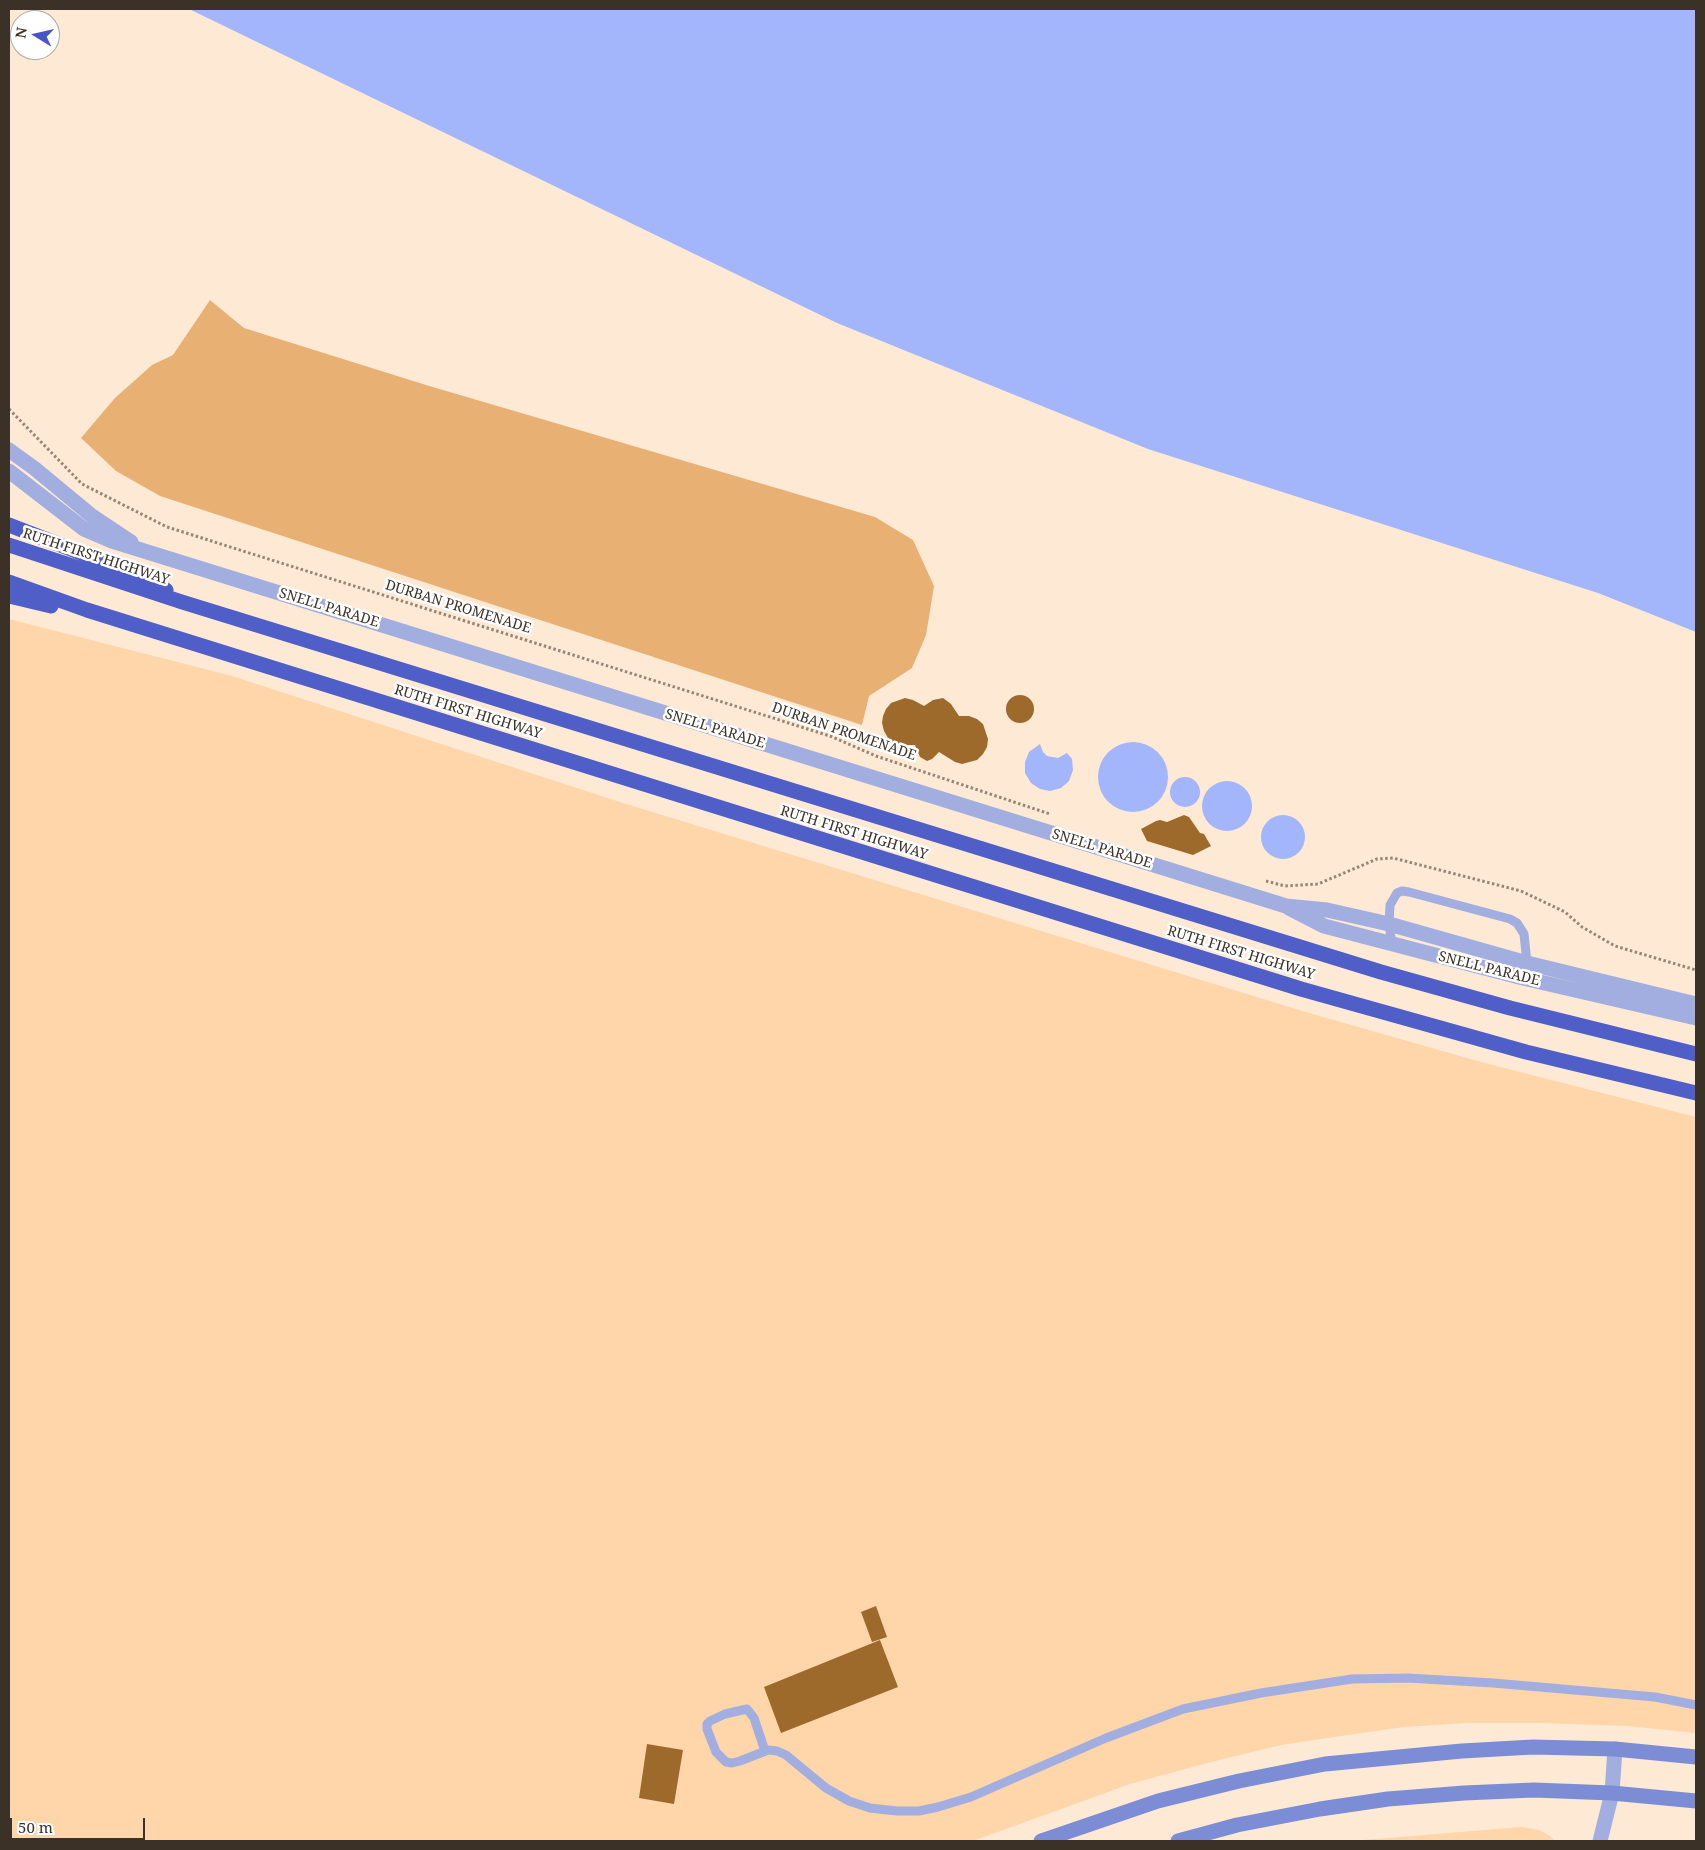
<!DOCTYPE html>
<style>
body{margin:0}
#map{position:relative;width:1705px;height:1850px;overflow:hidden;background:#fee9d4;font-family:"Noto Serif",serif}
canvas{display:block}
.frame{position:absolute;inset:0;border:10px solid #3b3127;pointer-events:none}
.north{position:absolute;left:10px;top:10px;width:50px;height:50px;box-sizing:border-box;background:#fff;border:1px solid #b1ada9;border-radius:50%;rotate:279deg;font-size:14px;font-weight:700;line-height:20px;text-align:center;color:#3b3127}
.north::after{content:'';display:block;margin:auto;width:18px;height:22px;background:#4755c9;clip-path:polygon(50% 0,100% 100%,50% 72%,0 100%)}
.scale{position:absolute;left:10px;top:1818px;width:135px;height:22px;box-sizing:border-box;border:2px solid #3b3127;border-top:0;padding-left:6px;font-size:15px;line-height:18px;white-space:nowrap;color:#3b3127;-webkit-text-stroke:4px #fff;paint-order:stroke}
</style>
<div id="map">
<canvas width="1705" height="1850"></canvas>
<div class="frame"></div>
<div class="north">N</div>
<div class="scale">50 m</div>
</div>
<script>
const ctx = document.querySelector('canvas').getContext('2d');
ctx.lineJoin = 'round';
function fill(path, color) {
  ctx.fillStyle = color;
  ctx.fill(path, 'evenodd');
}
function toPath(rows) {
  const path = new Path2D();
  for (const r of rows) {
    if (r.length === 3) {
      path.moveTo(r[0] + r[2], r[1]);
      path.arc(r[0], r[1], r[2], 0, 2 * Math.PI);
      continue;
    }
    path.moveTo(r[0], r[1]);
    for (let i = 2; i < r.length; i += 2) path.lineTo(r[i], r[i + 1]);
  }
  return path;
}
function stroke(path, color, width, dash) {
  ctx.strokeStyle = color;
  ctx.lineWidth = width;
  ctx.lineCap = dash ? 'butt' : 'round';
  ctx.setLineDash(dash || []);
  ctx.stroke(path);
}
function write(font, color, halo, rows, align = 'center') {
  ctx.font = font + ' "Noto Serif",serif';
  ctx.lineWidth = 5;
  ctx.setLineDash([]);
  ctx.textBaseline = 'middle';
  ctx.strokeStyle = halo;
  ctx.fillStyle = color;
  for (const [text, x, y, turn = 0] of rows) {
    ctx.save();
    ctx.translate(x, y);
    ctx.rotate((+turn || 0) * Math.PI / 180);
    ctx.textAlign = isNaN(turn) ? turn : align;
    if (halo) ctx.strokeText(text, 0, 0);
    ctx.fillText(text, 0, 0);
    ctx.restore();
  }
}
fill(toPath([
 [9,619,232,676,623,803,1309,1013,1481,1062,1696,1117,1696,1733,1627,1726,1542,1723,1467,1723,1404,1727,1341,1736,1281,1745,1211,1762,1130,1784,973,1841,9,1841],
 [1522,1827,1539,1830,1550,1836,1555,1841,1351,1841]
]), '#ffd5aa');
fill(toPath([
 [210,300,244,328,426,385,875,517,913,540,934,586,926,635,912,668,869,696,862,725,160,496,116,471,81,438,115,398,152,365,173,355]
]), '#e9b074');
fill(toPath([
 [189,9,1696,9,1696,632,1598,593,1148,449,837,323],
 [1133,777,35],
 [1040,744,1043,752,1047,756,1058,758,1067,753,1072,759,1073,770,1069,781,1061,788,1050,791,1040,789,1031,783,1025,773,1025,762,1029,752],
 [1185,792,15],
 [1227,806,25],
 [1283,837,22]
]), '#a3b5fb');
fill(toPath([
 [1020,709,14],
 [905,698,913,700,924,706,933,700,943,698,951,704,959,716,969,716,977,719,983,724,988,739,987,747,983,754,977,760,962,764,955,762,939,752,932,759,927,761,920,757,915,745,902,745,894,743,888,738,884,731,882,723,883,716,886,709,891,703],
 [1184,815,1189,817,1200,833,1204,834,1211,846,1193,855,1147,841,1141,829,1156,821,1160,820,1167,822],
 [876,1606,887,1637,872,1642,861,1612],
 [880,1640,898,1687,781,1733,764,1687],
 [647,1744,683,1750,674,1804,639,1798]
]), '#9e6a2c');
stroke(toPath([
 [9,409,82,484,167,527,830,736,876,756,1050,814],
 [1266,881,1285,886,1318,884,1377,859,1393,858,1521,891,1565,912,1582,927,1615,946,1696,970]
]), '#958677', 3, [2.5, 2.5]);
stroke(toPath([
 [1392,944,1389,924,1390,905,1397,893,1402,891,1409,892,1510,919,1517,923,1524,934,1527,963],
 [765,1751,754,1718,747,1709,725,1714,710,1721,707,1724,707,1729,716,1752,726,1762,732,1763,740,1761,768,1750,777,1751,786,1755,826,1788,849,1801,870,1808,897,1811,919,1811,938,1807,971,1797,1106,1738,1183,1709,1261,1693,1352,1679,1408,1678,1493,1683,1655,1697,1696,1705]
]), '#a1aedf', 9);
stroke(toPath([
 [9,450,34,468,92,516,131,542],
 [9,471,84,529,112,541,1286,906,1327,910,1389,924,1527,963,1696,1004],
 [1289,908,1324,926,1523,978,1696,1018],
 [1600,1841,1612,1793,1615,1749]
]), '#a1aedf', 15);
stroke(toPath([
 [1041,1841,1158,1801,1239,1781,1325,1764,1462,1751,1533,1747,1615,1749,1696,1757],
 [1178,1841,1237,1825,1320,1809,1388,1799,1464,1793,1534,1790,1612,1793,1696,1801]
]), '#7c8dd6', 15);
stroke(toPath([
 [9,525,143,577,166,590],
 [9,545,182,602,1381,972,1510,1008,1696,1054],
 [9,582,87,610,1301,989,1526,1052,1696,1093],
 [9,596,51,606]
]), '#4f5fc7', 15);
write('14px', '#3b3127', '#fff', [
 ["RUTH FIRST HIGHWAY",96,557,18],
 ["DURBAN PROMENADE",458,607,17],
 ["SNELL PARADE",329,608,17],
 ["RUTH FIRST HIGHWAY",468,712,17],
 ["SNELL PARADE",715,729,17],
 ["DURBAN PROMENADE",844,732,19],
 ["RUTH FIRST HIGHWAY",854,833,17],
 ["SNELL PARADE",1102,849,17],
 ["RUTH FIRST HIGHWAY",1241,953,17],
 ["SNELL PARADE",1489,969,14]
]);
</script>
